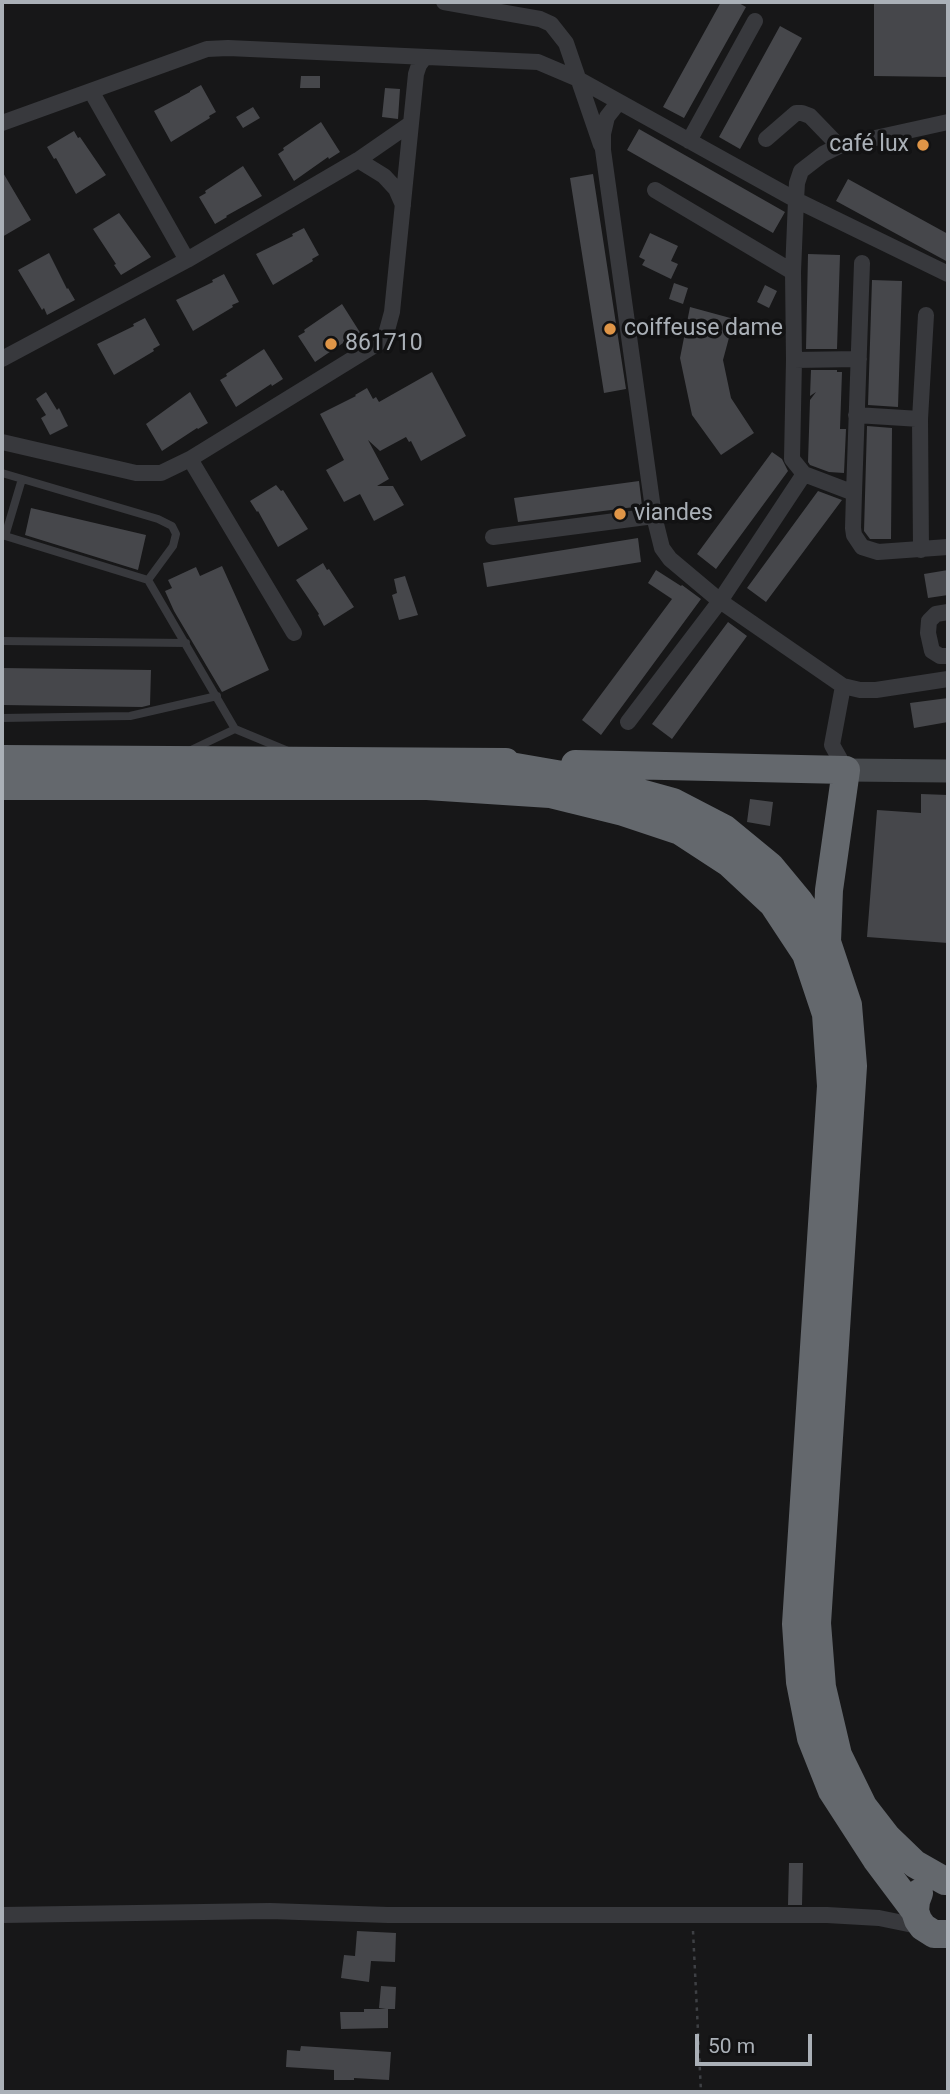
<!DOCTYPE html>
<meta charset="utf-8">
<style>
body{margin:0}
#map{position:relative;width:950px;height:2094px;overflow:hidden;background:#171718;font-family:Roboto,sans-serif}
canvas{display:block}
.frame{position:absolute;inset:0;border:4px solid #aab0b7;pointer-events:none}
.scale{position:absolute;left:695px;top:2034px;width:117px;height:32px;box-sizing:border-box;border:4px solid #aab0b7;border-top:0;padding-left:9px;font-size:21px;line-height:24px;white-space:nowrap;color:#aab0b7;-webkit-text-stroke:5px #121213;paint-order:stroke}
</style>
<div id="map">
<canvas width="950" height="2094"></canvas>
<div class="frame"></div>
<div class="scale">50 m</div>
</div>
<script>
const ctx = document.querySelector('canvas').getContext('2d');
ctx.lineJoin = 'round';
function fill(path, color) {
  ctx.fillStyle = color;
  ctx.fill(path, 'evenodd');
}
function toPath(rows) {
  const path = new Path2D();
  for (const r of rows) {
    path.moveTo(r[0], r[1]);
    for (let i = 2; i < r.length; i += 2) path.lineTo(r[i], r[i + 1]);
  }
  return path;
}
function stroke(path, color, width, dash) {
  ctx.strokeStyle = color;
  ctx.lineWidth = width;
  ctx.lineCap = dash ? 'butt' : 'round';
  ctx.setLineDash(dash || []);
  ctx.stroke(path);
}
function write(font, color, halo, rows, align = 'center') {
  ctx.font = font + ' Roboto,sans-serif';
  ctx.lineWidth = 7;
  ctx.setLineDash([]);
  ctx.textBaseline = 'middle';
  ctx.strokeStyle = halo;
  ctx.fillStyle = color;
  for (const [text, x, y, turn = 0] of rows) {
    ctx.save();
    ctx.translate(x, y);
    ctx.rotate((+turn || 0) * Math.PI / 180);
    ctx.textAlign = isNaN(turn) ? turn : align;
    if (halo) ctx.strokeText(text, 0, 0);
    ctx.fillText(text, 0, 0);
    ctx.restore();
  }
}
fill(toPath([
 [721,2,737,2,746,7,684,118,663,107],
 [874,2,948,2,948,77,874,76],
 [780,26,802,38,740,149,719,137],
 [301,76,320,76,320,88,300,88],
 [201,85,216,112,209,116,210,118,171,142,154,111,190,92,190,91],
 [385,88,400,89,398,119,382,117],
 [253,107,260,118,243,128,236,117],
 [321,122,340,152,329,159,328,157,294,181,278,154,284,150,283,148],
 [639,129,785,212,773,233,627,150],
 [74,131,78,138,80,137,106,175,76,194,56,158,54,159,47,147],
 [243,166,262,196,226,216,227,217,215,224,199,197,206,193,205,191],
 [2,171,31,220,2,237],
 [593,174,626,389,604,393,570,178],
 [848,179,948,234,948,262,836,201],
 [119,213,151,257,121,275,114,265,116,264,93,229],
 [304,228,319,255,312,259,313,261,273,285,256,254,293,236,292,234],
 [650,233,678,246,671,261,678,264,671,279,642,265,645,260,639,257],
 [49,253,67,289,68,288,75,300,47,315,44,308,42,310,18,270],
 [808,254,840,255,837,349,806,349],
 [224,274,239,302,232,305,233,307,193,331,176,300,213,282,212,280],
 [872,280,902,281,898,407,868,405],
 [674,283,688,288,683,304,669,299],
 [765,285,777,291,769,308,757,302],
 [342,304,361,334,350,341,349,339,315,362,298,336,305,332,304,330],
 [690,307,734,319,723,360,731,398,754,433,721,455,692,415,680,358],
 [145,318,160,345,153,349,154,351,114,375,97,344,134,326,133,324],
 [264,349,283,379,272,386,271,384,236,407,220,380,227,376,226,374],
 [811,370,837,370,837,372,842,372,840,429,846,429,844,473,829,472,810,465,808,462,810,400,816,392,810,396],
 [432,372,466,436,421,461,411,441,409,442,406,437,380,451,368,440,389,479,377,486,393,486,404,505,374,521,360,494,344,502,326,470,344,460,320,414,356,396,355,395,367,388,373,399,376,397,379,402],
 [46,392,57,410,59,408,68,426,50,435,41,418,46,415,36,399],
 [190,392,208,423,198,429,197,428,162,451,146,424],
 [867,426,892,428,891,539,870,539,864,531],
 [772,452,782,459,788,471,716,569,697,554],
 [639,481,642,506,518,522,514,498],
 [276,485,281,491,283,490,308,529,278,547,258,511,257,512,250,501],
 [818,491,842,500,766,602,747,588],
 [31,508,146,535,138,570,25,535],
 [638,538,641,562,487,587,483,563],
 [323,563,327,570,329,569,354,607,324,626,318,615,319,614,296,580],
 [222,566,269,670,222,692,174,611,165,591,172,588,168,580,196,567,200,576],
 [656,570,681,586,682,585,701,599,601,735,582,720,672,599,648,583],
 [948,570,948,595,928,598,924,574],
 [405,576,418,615,399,620,392,595,397,593,394,579],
 [728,622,747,636,672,739,652,724],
 [2,668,151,670,150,705,142,707,2,705],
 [948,698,948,722,914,728,910,703],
 [921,794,948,795,948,943,867,937,877,810,921,813],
 [750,799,773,802,770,826,747,822],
 [789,1863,803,1863,802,1905,788,1905],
 [357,1931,396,1933,395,1962,371,1961,369,1982,341,1978,344,1955,355,1956],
 [381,1986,396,1987,395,2009,388,2009,388,2028,341,2029,340,2012,364,2012,364,2009,386,2009,379,2008],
 [301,2046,391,2052,389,2080,354,2078,354,2080,334,2080,334,2070,286,2067,287,2050,300,2051]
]), '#46474b');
stroke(toPath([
 [693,1931,701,2092]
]), '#3e4044', 2.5, [3.5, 5]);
stroke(toPath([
 [2,473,158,519,172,526,176,534,173,546,148,580],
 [2,535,148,580,235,729],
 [5,536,22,479],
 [2,641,186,643],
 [2,718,130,716,217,696],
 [191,750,235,729,288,751]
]), '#38393d', 8);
stroke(toPath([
 [444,2,540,19,551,24,566,43,601,145],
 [91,91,187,260],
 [618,103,607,117,603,134,603,150,654,516,662,548,670,559,720,601,843,686,860,690,876,690,948,679],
 [2,123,207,49,228,48,538,62,578,79,796,200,797,183,801,171,823,154,839,146,948,122],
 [766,139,796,113,802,113,810,116,839,146],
 [689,141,755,21],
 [358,160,384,176,396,189,403,205],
 [655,190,793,272],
 [948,274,796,200,793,272,794,360,792,459,804,474,854,493,853,528,854,535,862,547,878,552,948,547],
 [2,359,187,260,358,160,410,124],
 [794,360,859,359],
 [856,415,920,419],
 [2,442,136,473,161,473,190,459,380,342,386,334,392,312,416,74,419,65,425,57],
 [190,459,294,633],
 [854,493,862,263],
 [493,537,654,516],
 [921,550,920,419,926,315],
 [948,612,936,614,929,621,928,633,932,651,940,656,948,656],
 [843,686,832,745,846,770],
 [628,722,720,601,804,474],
 [2,1915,270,1911,388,1915,827,1915,879,1918,923,1927]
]), '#38393d', 16);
stroke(toPath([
 [846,770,948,771]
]), '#46494d', 23);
stroke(toPath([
 [2,759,506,762],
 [487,762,597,781,673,802,725,829,770,866,799,901,827,942,848,1005,853,1066,817,1623,822,1687,838,1755,863,1806,887,1837,915,1864,945,1881],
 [575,764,846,770,829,890,827,942],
 [2,786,427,786,550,794,623,812,680,831,729,863,773,904,806,954,826,1014,831,1086,796,1624,800,1682,811,1738,832,1791,876,1859,915,1911],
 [919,1893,916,1901,915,1911,918,1920,923,1927,934,1934,948,1934]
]), '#64686d', 28);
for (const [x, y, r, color] of [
 [923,145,7,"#df9547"],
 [610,329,7,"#df9547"],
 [331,344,7,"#df9547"],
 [620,514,7,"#df9547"]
]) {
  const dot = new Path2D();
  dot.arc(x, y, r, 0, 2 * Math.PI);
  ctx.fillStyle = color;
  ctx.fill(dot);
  stroke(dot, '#121213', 2.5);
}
write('23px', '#aab0b7', '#121213', [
 ["café lux",909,145,"right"],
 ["coiffeuse dame",624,329],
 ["861710",345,344],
 ["viandes",634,514]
], 'left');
</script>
